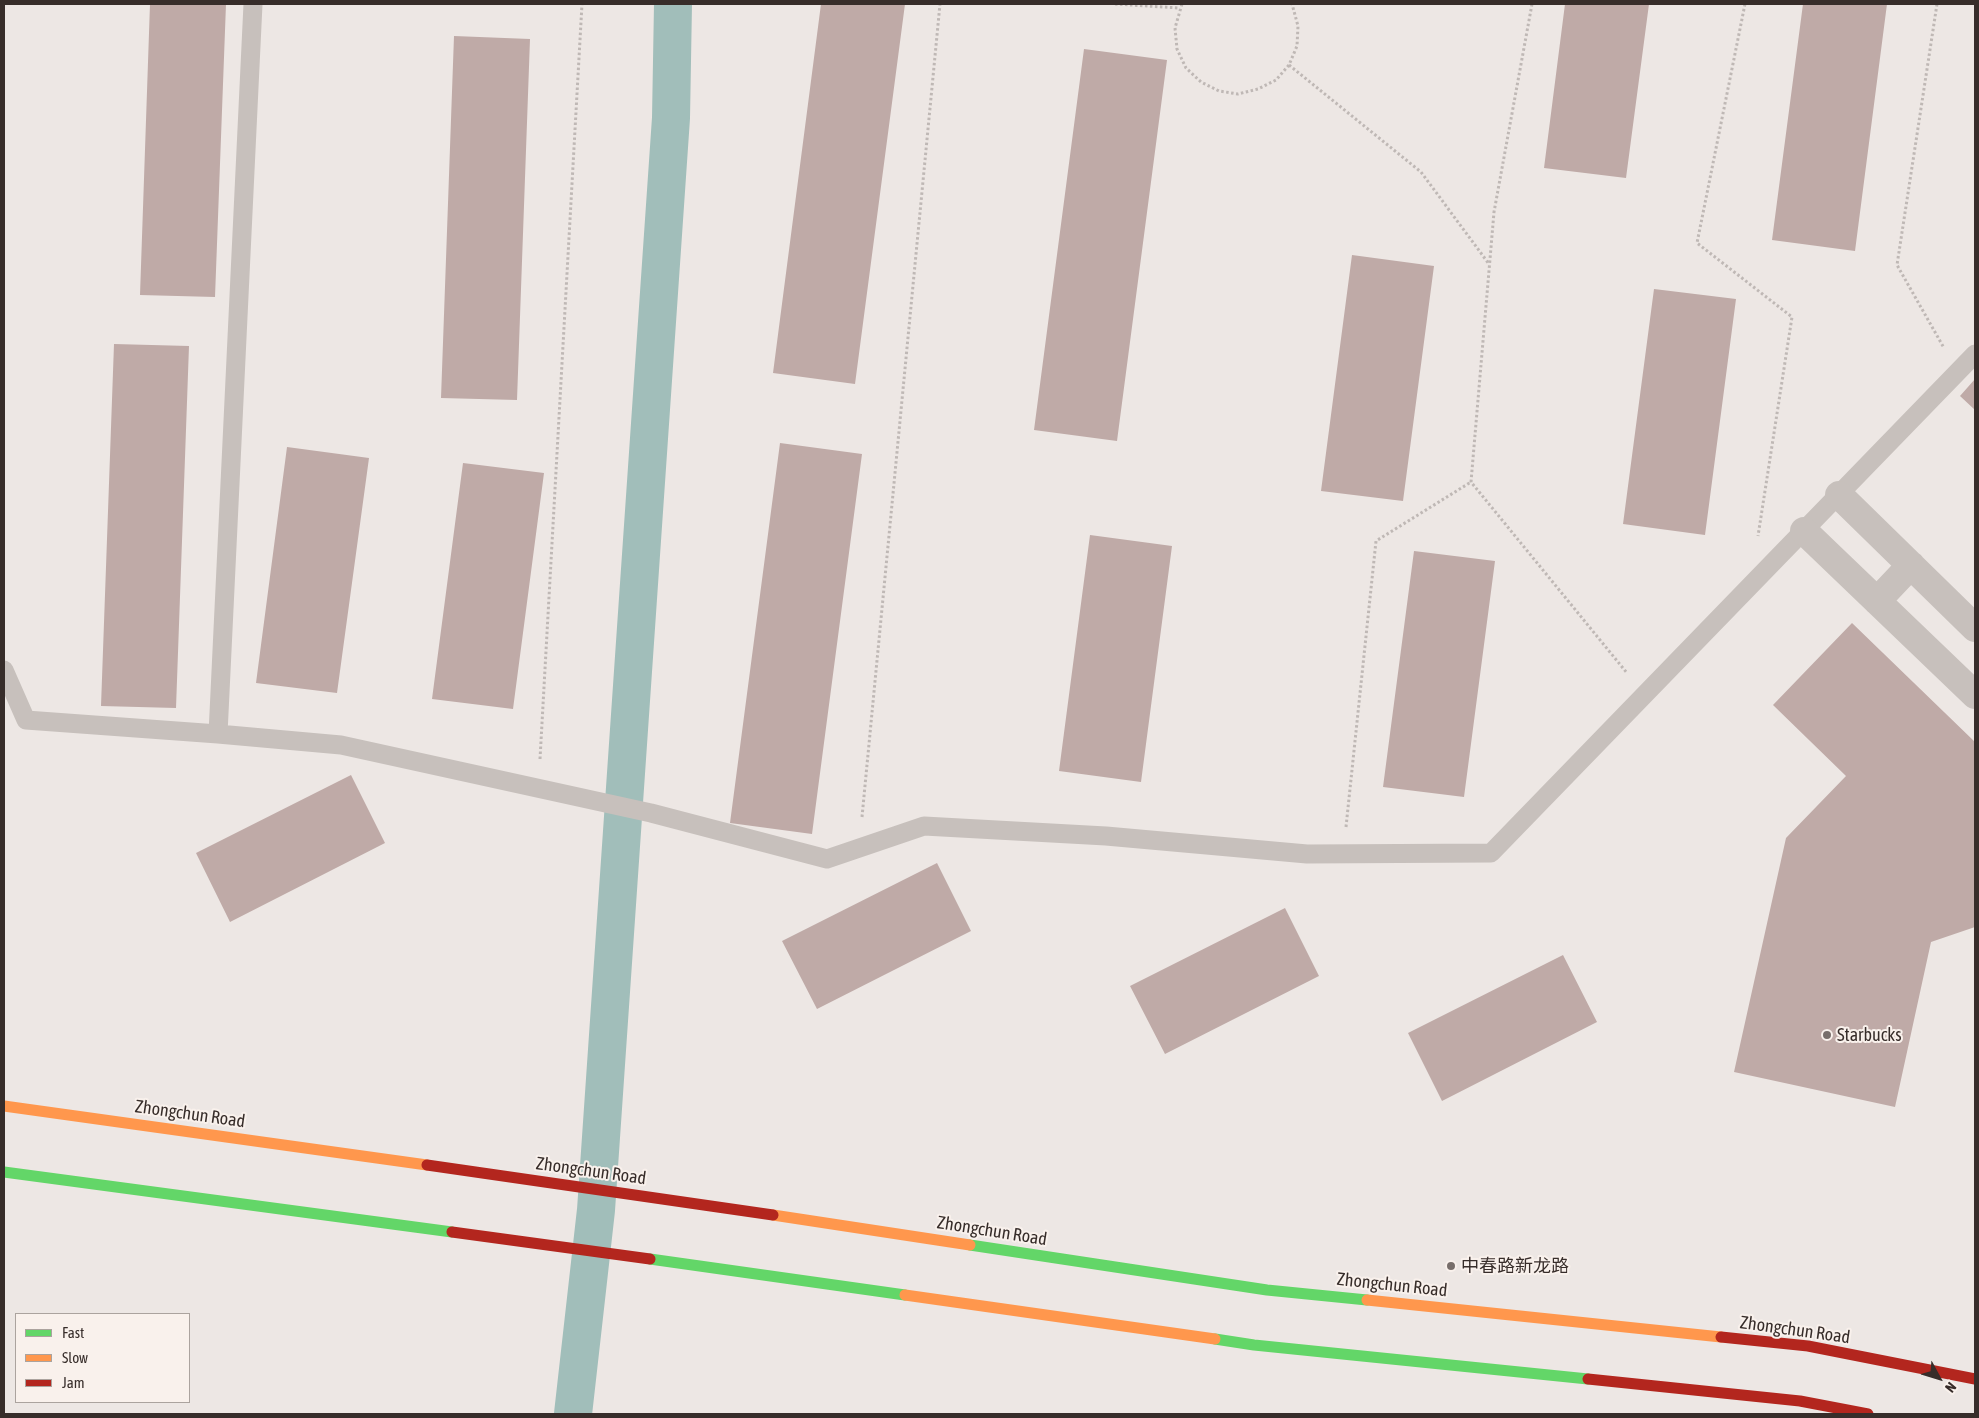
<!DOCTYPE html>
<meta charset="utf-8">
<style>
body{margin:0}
#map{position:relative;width:1979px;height:1418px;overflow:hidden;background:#ede7e4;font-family:"Asap Condensed",sans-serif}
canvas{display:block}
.frame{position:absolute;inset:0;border:5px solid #372d2a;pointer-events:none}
.legend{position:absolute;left:15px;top:1313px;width:175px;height:90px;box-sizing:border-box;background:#f9f1ec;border:1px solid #aba39e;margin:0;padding:6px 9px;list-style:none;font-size:15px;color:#372d2a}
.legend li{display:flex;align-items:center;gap:10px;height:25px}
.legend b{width:25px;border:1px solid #aba39e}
.north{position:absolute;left:1914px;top:1353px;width:50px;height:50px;-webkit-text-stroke:4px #f9f1ec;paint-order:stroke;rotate:129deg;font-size:14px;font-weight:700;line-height:20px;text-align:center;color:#372d2a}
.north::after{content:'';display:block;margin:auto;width:18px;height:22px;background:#372d2a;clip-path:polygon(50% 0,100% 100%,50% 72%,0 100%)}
</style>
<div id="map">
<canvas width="1979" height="1418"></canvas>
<div class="frame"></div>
<ul class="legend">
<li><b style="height:6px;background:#63d668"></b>Fast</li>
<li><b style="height:6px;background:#ff974d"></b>Slow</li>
<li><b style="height:6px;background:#b3261e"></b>Jam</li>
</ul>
<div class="north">N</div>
</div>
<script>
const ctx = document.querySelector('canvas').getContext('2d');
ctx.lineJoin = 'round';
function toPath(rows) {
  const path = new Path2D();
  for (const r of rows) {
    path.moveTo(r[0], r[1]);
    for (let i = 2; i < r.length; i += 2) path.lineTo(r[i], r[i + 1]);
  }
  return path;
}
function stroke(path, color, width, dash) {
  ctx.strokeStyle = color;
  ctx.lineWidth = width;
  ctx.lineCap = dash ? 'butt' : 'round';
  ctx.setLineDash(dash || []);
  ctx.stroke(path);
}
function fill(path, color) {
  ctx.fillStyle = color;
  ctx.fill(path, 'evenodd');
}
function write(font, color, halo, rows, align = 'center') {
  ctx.font = font + ' "Asap Condensed","Noto Sans SC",sans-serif';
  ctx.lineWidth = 4;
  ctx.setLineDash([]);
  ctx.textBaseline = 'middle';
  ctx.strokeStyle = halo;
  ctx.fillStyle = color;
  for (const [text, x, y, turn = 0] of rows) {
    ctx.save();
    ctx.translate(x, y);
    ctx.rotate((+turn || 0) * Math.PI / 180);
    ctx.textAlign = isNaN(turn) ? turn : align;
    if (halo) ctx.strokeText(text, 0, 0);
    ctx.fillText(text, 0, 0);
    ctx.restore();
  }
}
stroke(toPath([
 [573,1414,596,1210,671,118,673,4]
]), '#a1beba', 38);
fill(toPath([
 [150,4,226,4,215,297,140,295],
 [821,4,905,4,855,384,773,373],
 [1565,4,1649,4,1626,178,1544,168],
 [1803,4,1887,4,1855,251,1772,240],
 [454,36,530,39,517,400,441,398],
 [1084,49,1167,60,1117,441,1034,430],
 [1352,255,1434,266,1403,501,1321,491],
 [1654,289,1736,299,1705,535,1623,524],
 [114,344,189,346,176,708,101,706],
 [1975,379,1975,410,1960,396],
 [780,443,862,454,812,834,730,823],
 [287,447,369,458,337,693,256,683],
 [463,463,544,473,513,709,432,699],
 [1090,535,1172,546,1141,782,1059,771],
 [1414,551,1495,561,1464,797,1383,787],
 [1852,623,1975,742,1975,927,1931,942,1895,1107,1734,1072,1786,838,1846,776,1773,705],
 [351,775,385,843,230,922,196,853],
 [937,863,971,931,817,1009,782,941],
 [1285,908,1319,976,1165,1054,1130,986],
 [1563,955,1597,1022,1442,1101,1408,1033]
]), '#bfaaa7');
stroke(toPath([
 [1115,4,1179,8],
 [1182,4,1175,28,1177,49,1186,68,1201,82,1219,91,1238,94,1258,89,1276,80,1289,65,1297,46,1298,26,1292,4],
 [1532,4,1494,212,1471,482,1627,673],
 [1745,4,1697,243,1792,317,1758,536],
 [1937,4,1897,265,1944,348],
 [1289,65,1421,172,1489,264],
 [540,759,582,4],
 [862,817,940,4],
 [1346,827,1376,541,1471,482]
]), '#bfb8b5', 3, [2.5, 2.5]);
stroke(toPath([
 [253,4,218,734,341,745,651,813,827,859,924,826,1106,836,1307,854,1491,853,1975,354],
 [4,670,26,720,218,734]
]), '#c7c0bc', 19);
stroke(toPath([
 [1839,495,1975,628],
 [1804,531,1975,695],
 [1877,601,1911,565]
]), '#c7c0bc', 28);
stroke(toPath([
 [4,1172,452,1232],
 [970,1245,1267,1290,1367,1300],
 [650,1259,905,1295],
 [1215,1339,1254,1345,1588,1379]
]), '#63d668', 11);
stroke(toPath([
 [4,1106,427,1165],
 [773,1215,970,1245],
 [905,1295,1215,1339],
 [1367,1300,1721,1337]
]), '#ff974d', 11);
stroke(toPath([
 [427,1165,773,1215],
 [452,1232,650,1259],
 [1721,1337,1808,1346,1975,1379],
 [1588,1379,1800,1401,1868,1414]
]), '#b3261e', 11);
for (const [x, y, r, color] of [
 [1827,1035,5,"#776e6b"],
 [1451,1266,5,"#776e6b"]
]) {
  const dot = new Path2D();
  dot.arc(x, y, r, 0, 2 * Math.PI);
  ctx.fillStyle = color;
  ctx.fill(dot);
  stroke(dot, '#f9f1ec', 2);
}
write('18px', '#372d2a', '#f9f1ec', [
 ["Starbucks",1837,1035],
 ["中春路新龙路",1461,1266]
], 'left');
write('18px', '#372d2a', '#f9f1ec', [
 ["Zhongchun Road",190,1114,8],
 ["Zhongchun Road",591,1171,8],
 ["Zhongchun Road",992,1231,9],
 ["Zhongchun Road",1392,1285,6],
 ["Zhongchun Road",1795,1330,8]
]);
</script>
